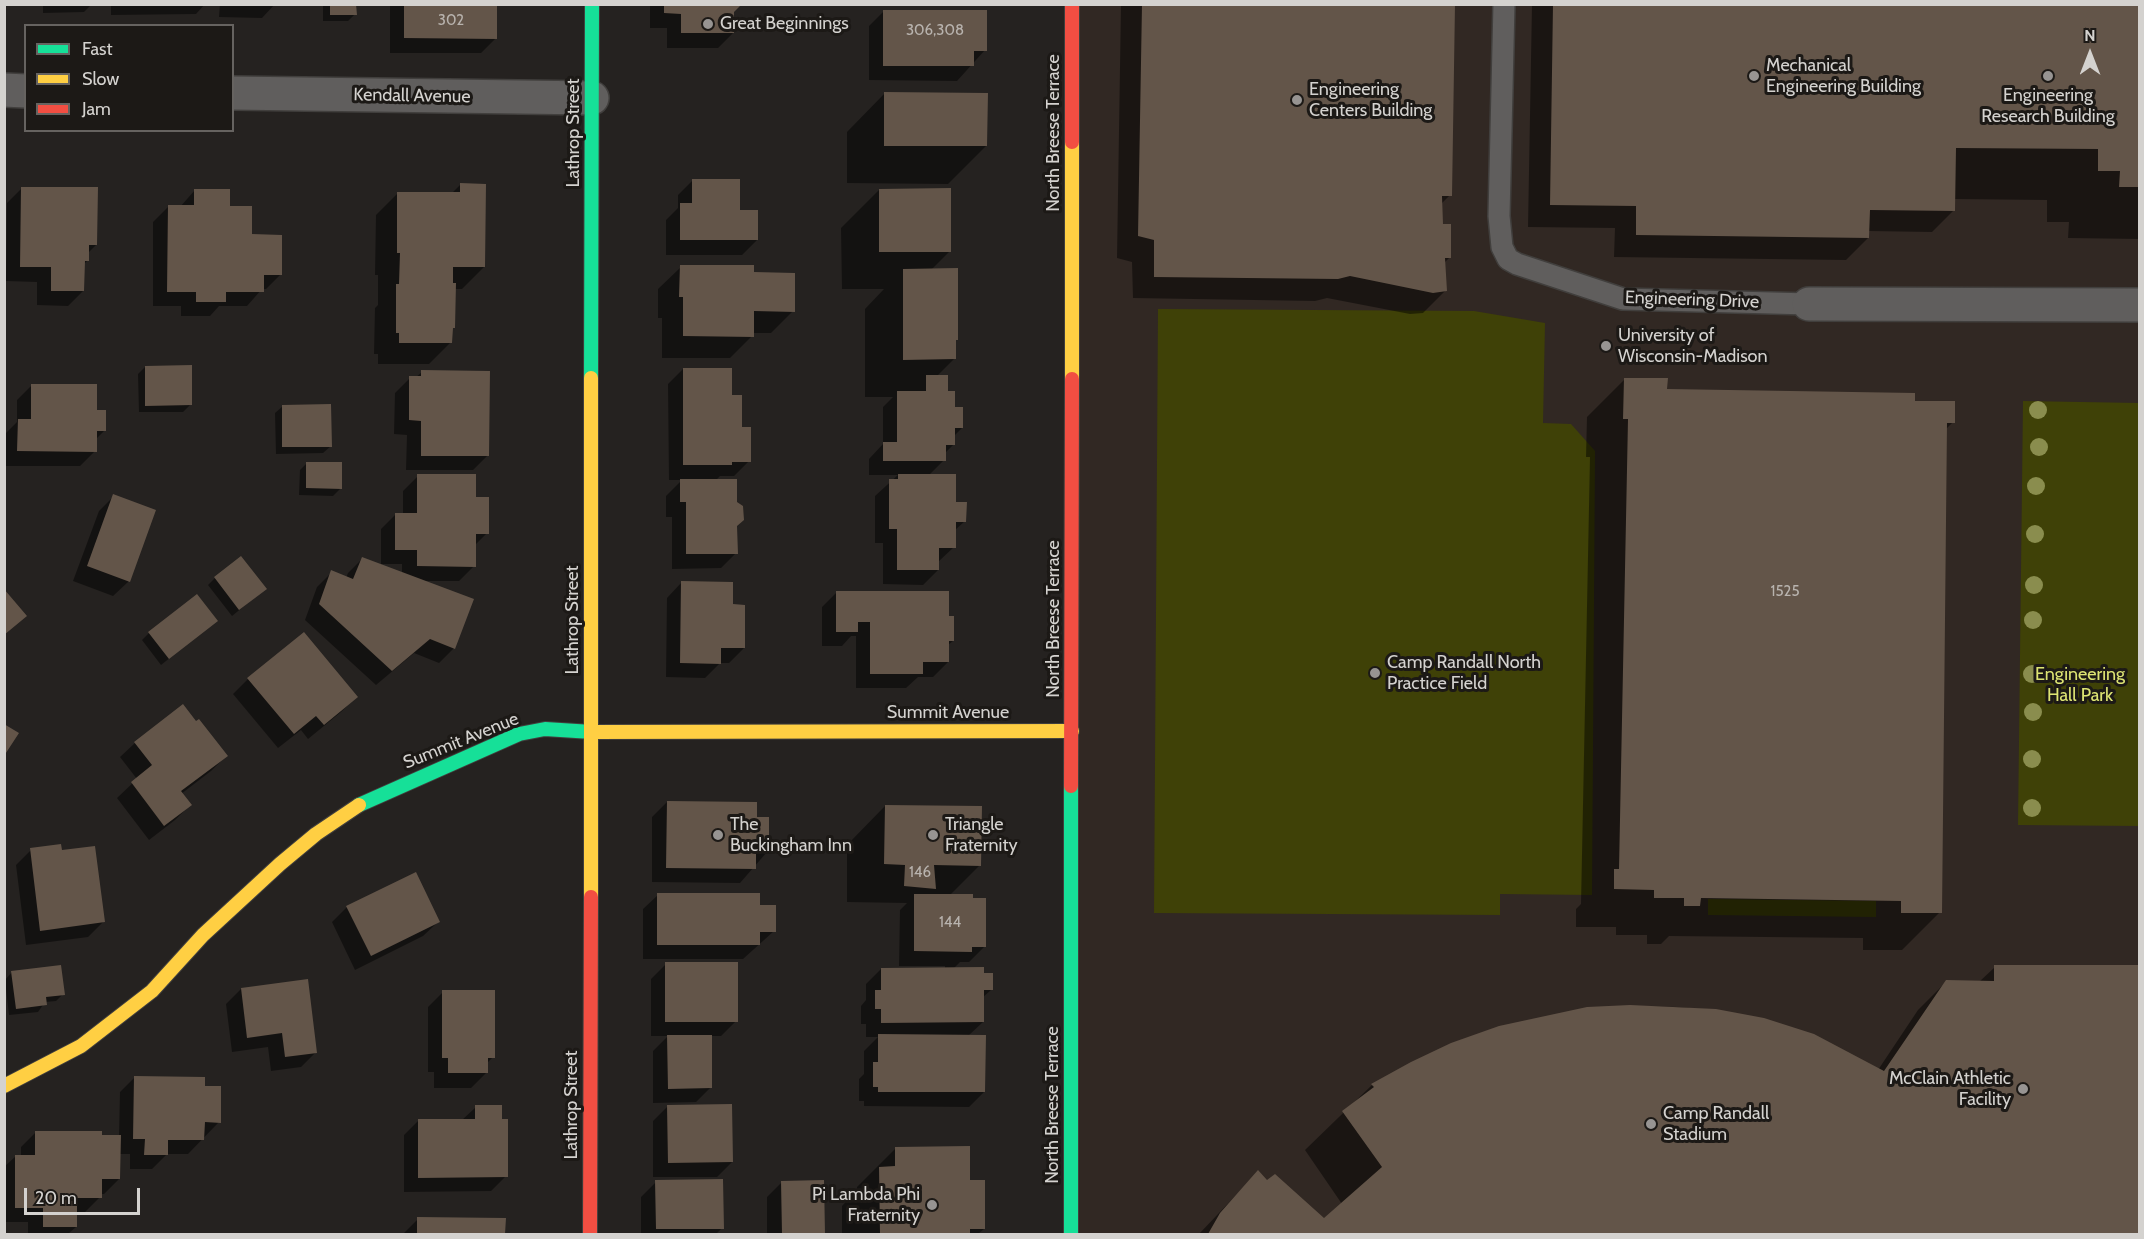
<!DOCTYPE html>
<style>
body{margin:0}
#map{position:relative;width:2144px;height:1239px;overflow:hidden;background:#252220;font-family:Cabin,sans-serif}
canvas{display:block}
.frame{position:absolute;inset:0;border:6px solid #d4d2cf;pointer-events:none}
.legend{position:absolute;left:24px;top:24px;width:210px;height:108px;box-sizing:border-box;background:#1c1916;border:2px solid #666360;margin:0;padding:8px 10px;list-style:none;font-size:18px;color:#d4d2cf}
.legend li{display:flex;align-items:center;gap:12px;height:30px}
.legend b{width:30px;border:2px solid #666360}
.north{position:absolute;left:2060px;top:24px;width:60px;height:60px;-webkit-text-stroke:4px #1c1916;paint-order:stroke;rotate:0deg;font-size:16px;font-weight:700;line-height:24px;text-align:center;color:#d4d2cf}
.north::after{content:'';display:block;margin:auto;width:21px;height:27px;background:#d4d2cf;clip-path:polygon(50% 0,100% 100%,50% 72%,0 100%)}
.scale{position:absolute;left:24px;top:1188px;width:116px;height:27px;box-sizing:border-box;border:3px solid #d4d2cf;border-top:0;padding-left:8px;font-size:18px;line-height:21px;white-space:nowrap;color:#d4d2cf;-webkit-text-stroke:4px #1c1916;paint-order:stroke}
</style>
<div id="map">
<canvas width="2144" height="1239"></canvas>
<div class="frame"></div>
<ul class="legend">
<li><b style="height:8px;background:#16e098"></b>Fast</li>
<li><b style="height:8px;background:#ffcf43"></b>Slow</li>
<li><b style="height:8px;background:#f24e42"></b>Jam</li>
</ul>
<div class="north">N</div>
<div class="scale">20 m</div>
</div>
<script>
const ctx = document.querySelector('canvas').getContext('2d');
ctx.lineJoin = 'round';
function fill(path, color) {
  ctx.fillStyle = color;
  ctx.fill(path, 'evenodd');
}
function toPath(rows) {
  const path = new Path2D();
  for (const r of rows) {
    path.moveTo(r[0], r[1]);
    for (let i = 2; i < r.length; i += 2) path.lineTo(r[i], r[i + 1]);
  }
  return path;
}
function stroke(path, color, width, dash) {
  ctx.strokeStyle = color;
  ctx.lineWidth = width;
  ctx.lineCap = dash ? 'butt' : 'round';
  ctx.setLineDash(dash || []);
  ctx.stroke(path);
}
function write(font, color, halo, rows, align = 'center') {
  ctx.font = font + ' Cabin,sans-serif';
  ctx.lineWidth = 6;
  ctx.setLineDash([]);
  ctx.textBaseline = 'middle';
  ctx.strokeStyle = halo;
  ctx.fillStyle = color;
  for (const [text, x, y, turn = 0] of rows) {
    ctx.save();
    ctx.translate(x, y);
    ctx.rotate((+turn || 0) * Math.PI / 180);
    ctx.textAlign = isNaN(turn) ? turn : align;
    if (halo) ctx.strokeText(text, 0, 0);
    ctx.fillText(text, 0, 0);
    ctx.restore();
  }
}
fill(toPath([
 [1072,5,2139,5,2139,1234,1071,1234]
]), '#312823');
fill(toPath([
 [1158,309,1474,311,1545,323,1543,423,1571,424,1595,451,1592,895,1500,894,1500,915,1154,913],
 [2023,401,2139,403,2139,826,2018,825],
 [1708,899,1876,901,1876,917,1708,915]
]), '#3f4107');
fill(toPath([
 [43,4,92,4,84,12,43,13],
 [111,4,205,4,196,14,111,15],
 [220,4,275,4,262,18,219,17],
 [323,4,355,4,355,14,348,21,323,21],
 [390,4,496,4,496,38,481,53,390,53],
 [650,4,740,4,733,11,733,33,718,48,667,48,667,28,650,28],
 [1121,4,1454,4,1450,195,1440,205,1442,226,1450,257,1444,263,1445,291,1423,313,1410,314,1327,298,1315,301,1133,298,1132,262,1117,258],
 [1532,4,2140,4,2140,239,2068,238,2069,222,2047,222,2047,200,1954,199,1954,210,1932,232,1868,231,1868,238,1846,260,1614,257,1615,228,1528,227],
 [884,11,985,50,957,81,869,80,869,26],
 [885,93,986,146,948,184,847,183,847,132],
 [693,180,739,212,757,240,742,255,666,255,666,220,678,208,678,195],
 [460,185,484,267,462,289,454,289,451,342,429,364,378,364,378,354,374,354,375,308,378,305,378,275,375,275,376,215,398,193,451,194],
 [22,188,96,245,88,253,87,261,83,265,83,291,68,306,37,305,37,282,6,281,7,203],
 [195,190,228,207,281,274,266,289,262,289,247,306,219,306,210,316,181,316,181,306,153,306,153,222,168,207,180,207],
 [879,190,950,251,931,270,957,339,954,342,954,359,936,377,946,392,962,428,954,436,954,444,944,454,944,460,929,475,954,503,965,521,954,531,954,547,938,562,938,570,923,585,883,584,883,543,875,543,875,496,898,475,869,475,869,459,883,444,883,407,893,397,865,397,865,309,884,289,842,289,841,228],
 [681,267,752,274,793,311,771,333,752,333,752,336,730,358,662,358,662,318,658,318,658,289],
 [145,367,190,405,183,412,139,412,138,374],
 [683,369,731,397,749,461,734,476,720,476,715,481,736,526,736,553,721,568,672,569,672,517,666,517,666,496,682,480,669,480,668,384],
 [422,372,488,455,473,470,406,470,407,435,394,434,395,393,410,378,415,378],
 [1625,379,1666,391,1914,402,1953,422,1946,429,1940,912,1902,950,1863,950,1863,938,1669,936,1661,944,1647,944,1647,935,1616,935,1616,927,1576,927,1576,909,1581,904,1590,457,1586,457,1587,417],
 [32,385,95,411,104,431,95,440,95,451,80,466,4,466,4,435,17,422,17,400],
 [283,406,331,446,323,453,276,454,275,413],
 [307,463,341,488,333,496,299,495,300,470],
 [418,476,474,499,487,533,474,546,474,566,459,581,423,581,454,648,439,663,414,653,376,685,305,620,317,587,332,572,346,578,348,573,363,558,402,573,402,564,381,564,381,529,396,514,403,514,403,491],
 [114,496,154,511,128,582,113,596,73,581,99,511],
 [215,578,265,589,232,616,208,585],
 [681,583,731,605,744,648,729,663,720,663,705,678,666,677,667,598],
 [837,592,948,618,953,641,948,645,948,662,933,677,918,677,906,688,856,688,856,636,851,636,842,646,822,646,822,607],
 [216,621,161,665,142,640,149,633],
 [304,634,356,697,341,712,308,739,301,730,278,748,233,694,248,679],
 [135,743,226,756,211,771,181,794,190,805,175,820,149,840,117,798,137,779,120,757],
 [667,802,755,818,767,852,740,883,652,882,652,817],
 [885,806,980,865,949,896,984,947,969,962,960,962,953,969,991,990,982,998,983,1022,968,1036,984,1092,969,1107,864,1106,864,1101,859,1101,859,1079,864,1074,864,1051,878,1037,866,1037,866,1024,861,1024,861,1006,866,1000,866,984,881,969,945,969,945,966,899,966,900,910,907,903,847,902,847,845],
 [31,850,103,922,88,937,26,945,16,865],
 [658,895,758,907,774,931,743,959,643,959,643,909],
 [347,907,438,922,423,936,355,970,332,922],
 [666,964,736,1021,721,1036,710,1036,711,1087,696,1102,653,1103,653,1051,668,1036,651,1036,651,979],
 [2140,966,2140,1234,1199,1234,1258,1172,1267,1182,1324,1220,1342,1204,1305,1150,1372,1085,1411,1063,1630,1006,1677,1007,1716,1010,1878,1070,1918,1010,1947,981,1979,982,1995,967],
 [12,972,63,994,56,1001,45,1002,38,1012,9,1015,5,980],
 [241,989,316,1052,301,1067,271,1071,268,1047,232,1052,226,1004],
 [443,992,493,1057,486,1064,486,1073,471,1088,434,1088,434,1072,428,1072,428,1007],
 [135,1077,204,1088,219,1122,188,1154,167,1154,152,1169,130,1169,130,1154,119,1154,119,1179,104,1194,100,1194,100,1197,85,1212,76,1212,76,1227,68,1234,28,1234,28,1222,4,1222,4,1167,16,1156,21,1156,21,1147,36,1132,119,1137,120,1092],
 [668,1106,732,1162,717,1177,653,1177,653,1121],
 [476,1107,500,1120,506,1176,491,1191,404,1192,404,1135,419,1120,462,1120],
 [896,1148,968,1182,984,1229,978,1234,842,1234,842,1206,857,1190,857,1187],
 [656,1182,722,1228,716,1234,641,1234,641,1197],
 [782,1182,823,1233,822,1234,767,1234,767,1197],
 [418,1219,504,1220,504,1234,403,1234]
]), '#0007');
fill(toPath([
 [330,4,356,4,357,15,330,15],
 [404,4,497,4,497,39,404,38],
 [664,4,742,4,734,12,734,33,681,33,681,14,664,13],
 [1142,4,1455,4,1452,196,1442,196,1443,224,1451,224,1451,258,1445,258,1447,291,1433,293,1350,276,1338,279,1154,277,1154,240,1138,236],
 [1553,4,2140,4,2140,187,2119,187,2120,171,2098,171,2098,149,1956,148,1955,211,1870,210,1869,238,1636,235,1636,206,1550,205],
 [883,10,987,10,987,51,974,51,974,66,883,66],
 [884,92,988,93,987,146,884,146],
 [692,179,740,179,740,210,758,210,758,240,680,240,680,203,692,203],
 [460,183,486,184,485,267,453,267,453,283,456,283,455,328,453,328,452,343,399,343,399,333,396,333,396,284,399,284,400,253,397,253,397,192,460,192],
 [21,187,98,187,97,245,89,245,89,261,85,261,84,291,51,291,51,267,20,267],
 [951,188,951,252,879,252,879,189],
 [194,189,230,189,230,206,252,206,252,234,282,235,282,275,264,275,264,292,226,292,226,302,196,302,196,292,167,292,168,205,194,205],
 [680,265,754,265,754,272,795,273,795,312,754,311,754,337,683,336,683,297,679,297],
 [958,268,958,340,956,340,956,359,903,360,903,269],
 [192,365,192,405,145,406,145,366],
 [683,368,732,368,732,395,742,395,742,427,751,427,751,462,732,462,732,465,683,465],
 [421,370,490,371,489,456,421,456,421,421,409,420,409,376,421,376],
 [926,375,948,375,948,391,955,391,955,407,963,407,963,428,955,428,955,445,946,445,946,461,883,461,883,442,897,442,897,391,926,391],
 [1624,378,1668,378,1667,389,1915,393,1915,401,1955,401,1955,423,1947,423,1942,913,1901,913,1901,901,1701,898,1700,906,1684,906,1684,898,1654,898,1654,890,1614,889,1614,869,1619,869,1628,419,1623,419],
 [31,384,97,384,97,410,106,410,106,431,97,431,97,452,17,451,18,419,31,419],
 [331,404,332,447,282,447,282,405],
 [306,462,342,462,342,489,306,488],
 [417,474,476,474,476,497,489,497,489,534,476,534,476,567,417,566,417,550,395,550,395,513,417,513],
 [898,474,956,474,956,502,967,502,966,522,956,522,956,548,939,548,939,570,897,570,897,529,889,529,889,479,898,479],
 [680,479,737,479,737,502,743,506,744,520,737,526,738,554,686,554,686,502,680,502],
 [113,494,156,510,130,582,87,566],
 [241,556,267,589,239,610,214,577],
 [362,557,474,599,455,649,430,639,392,671,319,604,331,570,353,579],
 [681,581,733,582,733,604,745,605,745,648,721,648,721,664,680,663],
 [4,589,27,616,4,635],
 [836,591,949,591,949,616,954,616,954,641,949,641,949,662,923,662,923,674,870,674,870,622,858,622,858,632,836,632],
 [197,594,218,621,169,659,148,632],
 [304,632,358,697,324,725,316,716,294,734,247,678],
 [183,704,196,721,199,719,228,756,181,791,192,805,164,826,131,782,152,765,134,742],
 [4,724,19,733,4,756],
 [667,801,757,802,757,817,769,817,769,852,756,852,756,869,666,868],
 [885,805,982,806,981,866,934,865,936,889,904,886,905,865,884,864],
 [61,844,62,850,95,846,105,922,40,931,30,848],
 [416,872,440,922,371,956,346,906],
 [657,893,760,893,760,905,776,905,776,932,760,932,760,945,657,945],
 [914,894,973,894,973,898,986,898,986,947,972,947,972,952,914,951],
 [665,962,738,962,738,1022,665,1022],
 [61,965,65,995,46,997,47,1005,16,1009,11,971],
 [1994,965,2140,965,2140,1234,1208,1234,1220,1213,1258,1170,1267,1180,1275,1174,1324,1218,1382,1167,1342,1111,1374,1087,1371,1084,1411,1062,1451,1043,1499,1026,1587,1007,1630,1005,1716,1009,1764,1018,1814,1034,1884,1071,1946,980,1994,981],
 [984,967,984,973,993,973,993,990,984,990,984,1022,881,1023,881,1009,875,1009,875,990,881,990,881,968],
 [308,979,317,1053,285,1057,282,1033,247,1038,241,988],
 [442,990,495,990,495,1058,488,1058,488,1073,448,1073,448,1058,442,1058],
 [878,1034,986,1035,985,1092,878,1092,878,1087,873,1087,873,1062,878,1062],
 [667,1035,712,1035,712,1088,668,1089],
 [134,1076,205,1077,205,1086,221,1086,221,1123,205,1122,204,1140,168,1140,168,1155,144,1155,145,1139,133,1139],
 [732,1104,733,1162,668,1163,667,1105],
 [475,1105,502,1105,502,1119,508,1119,508,1177,418,1178,418,1119,475,1119],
 [35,1131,102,1131,102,1135,121,1135,120,1179,102,1179,102,1198,77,1198,77,1227,43,1227,43,1208,15,1208,15,1155,35,1155],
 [970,1146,970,1180,985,1180,985,1229,970,1229,970,1234,880,1234,879,1167,895,1166,895,1147],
 [723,1179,724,1229,656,1229,655,1180],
 [824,1180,825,1234,782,1234,781,1181],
 [417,1217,506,1218,505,1234,417,1234]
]), '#635549');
const lane = toPath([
 [1504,4,1499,216,1502,247,1508,259,1517,264,1623,299,1809,304]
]);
const street = toPath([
 [4,90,26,91],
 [232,93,592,98],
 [1809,304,2140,305]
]);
const fast = toPath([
 [591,378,592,4],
 [359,805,519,734,545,729,592,732],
 [1071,1234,1071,786]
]);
const slow = toPath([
 [1072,379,1072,142],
 [592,732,1072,731],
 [591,897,591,378],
 [4,1086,81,1046,152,991,203,935,280,864,316,834,359,805]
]);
const jam = toPath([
 [1072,142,1072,4],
 [1071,786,1072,379],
 [590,1234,591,897]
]);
stroke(lane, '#413f3d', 24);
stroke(street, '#413f3d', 36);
stroke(fast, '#413f3d', 16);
stroke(slow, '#413f3d', 16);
stroke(jam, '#413f3d', 16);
stroke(lane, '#605e5d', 21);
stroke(street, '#605e5d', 33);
stroke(fast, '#16e098', 14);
stroke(slow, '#ffcf43', 14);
stroke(jam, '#f24e42', 14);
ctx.fillStyle = '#8a8d4e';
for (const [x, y] of [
 [2038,410],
 [2039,447],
 [2036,486],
 [2035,534],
 [2034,585],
 [2033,620],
 [2032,674],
 [2033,712],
 [2032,759],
 [2032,808]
]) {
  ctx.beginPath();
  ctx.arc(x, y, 9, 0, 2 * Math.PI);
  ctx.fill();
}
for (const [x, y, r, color] of [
 [708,24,6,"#979492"],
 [1754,76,6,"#979492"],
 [2048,76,6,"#979492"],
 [1297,100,6,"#979492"],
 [1606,346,6,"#979492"],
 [1375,673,6,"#979492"],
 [718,835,6,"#979492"],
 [933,835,6,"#979492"],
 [2023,1089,6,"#979492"],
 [1651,1124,6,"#979492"],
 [932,1205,6,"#979492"]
]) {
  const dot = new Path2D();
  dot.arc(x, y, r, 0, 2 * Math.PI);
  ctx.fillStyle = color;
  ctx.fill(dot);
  stroke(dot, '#1c1916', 2);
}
write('15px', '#b8b3ae', null, [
 ["302",451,21],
 ["306,308",935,31],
 ["1525",1785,592],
 ["146",920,873],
 ["144",950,923]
]);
write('18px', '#d4d2cf', '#1c1916', [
 ["Great Beginnings",720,24],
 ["Mechanical",1766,66],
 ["Engineering Building",1766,87],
 ["Engineering",1309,90],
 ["Centers Building",1309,111],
 ["Engineering",2048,96,"center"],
 ["Research Building",2048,117,"center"],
 ["University of",1618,336],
 ["Wisconsin-Madison",1618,357],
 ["Camp Randall North",1387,663],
 ["Practice Field",1387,684],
 ["The",730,825],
 ["Buckingham Inn",730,846],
 ["Triangle",945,825],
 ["Fraternity",945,846],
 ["McClain Athletic",2011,1079,"right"],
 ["Facility",2011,1100,"right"],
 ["Camp Randall",1663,1114],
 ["Stadium",1663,1135],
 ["Pi Lambda Phi",920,1195,"right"],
 ["Fraternity",920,1216,"right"]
], 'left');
write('18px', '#d4d2cf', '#1c1916', [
 ["Kendall Avenue",412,96,1],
 ["Lathrop Street",574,133,-90],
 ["North Breese Terrace",1054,133,-90],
 ["Engineering Drive",1692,300,2],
 ["North Breese Terrace",1054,619,-90],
 ["Lathrop Street",573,620,-90],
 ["Summit Avenue",948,713],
 ["Summit Avenue",461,741,-22],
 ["Lathrop Street",572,1105,-90],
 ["North Breese Terrace",1053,1105,-90]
]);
write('18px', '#dde473', '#1c1916', [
 ["Engineering",2080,675],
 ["Hall Park",2080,696]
]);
</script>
